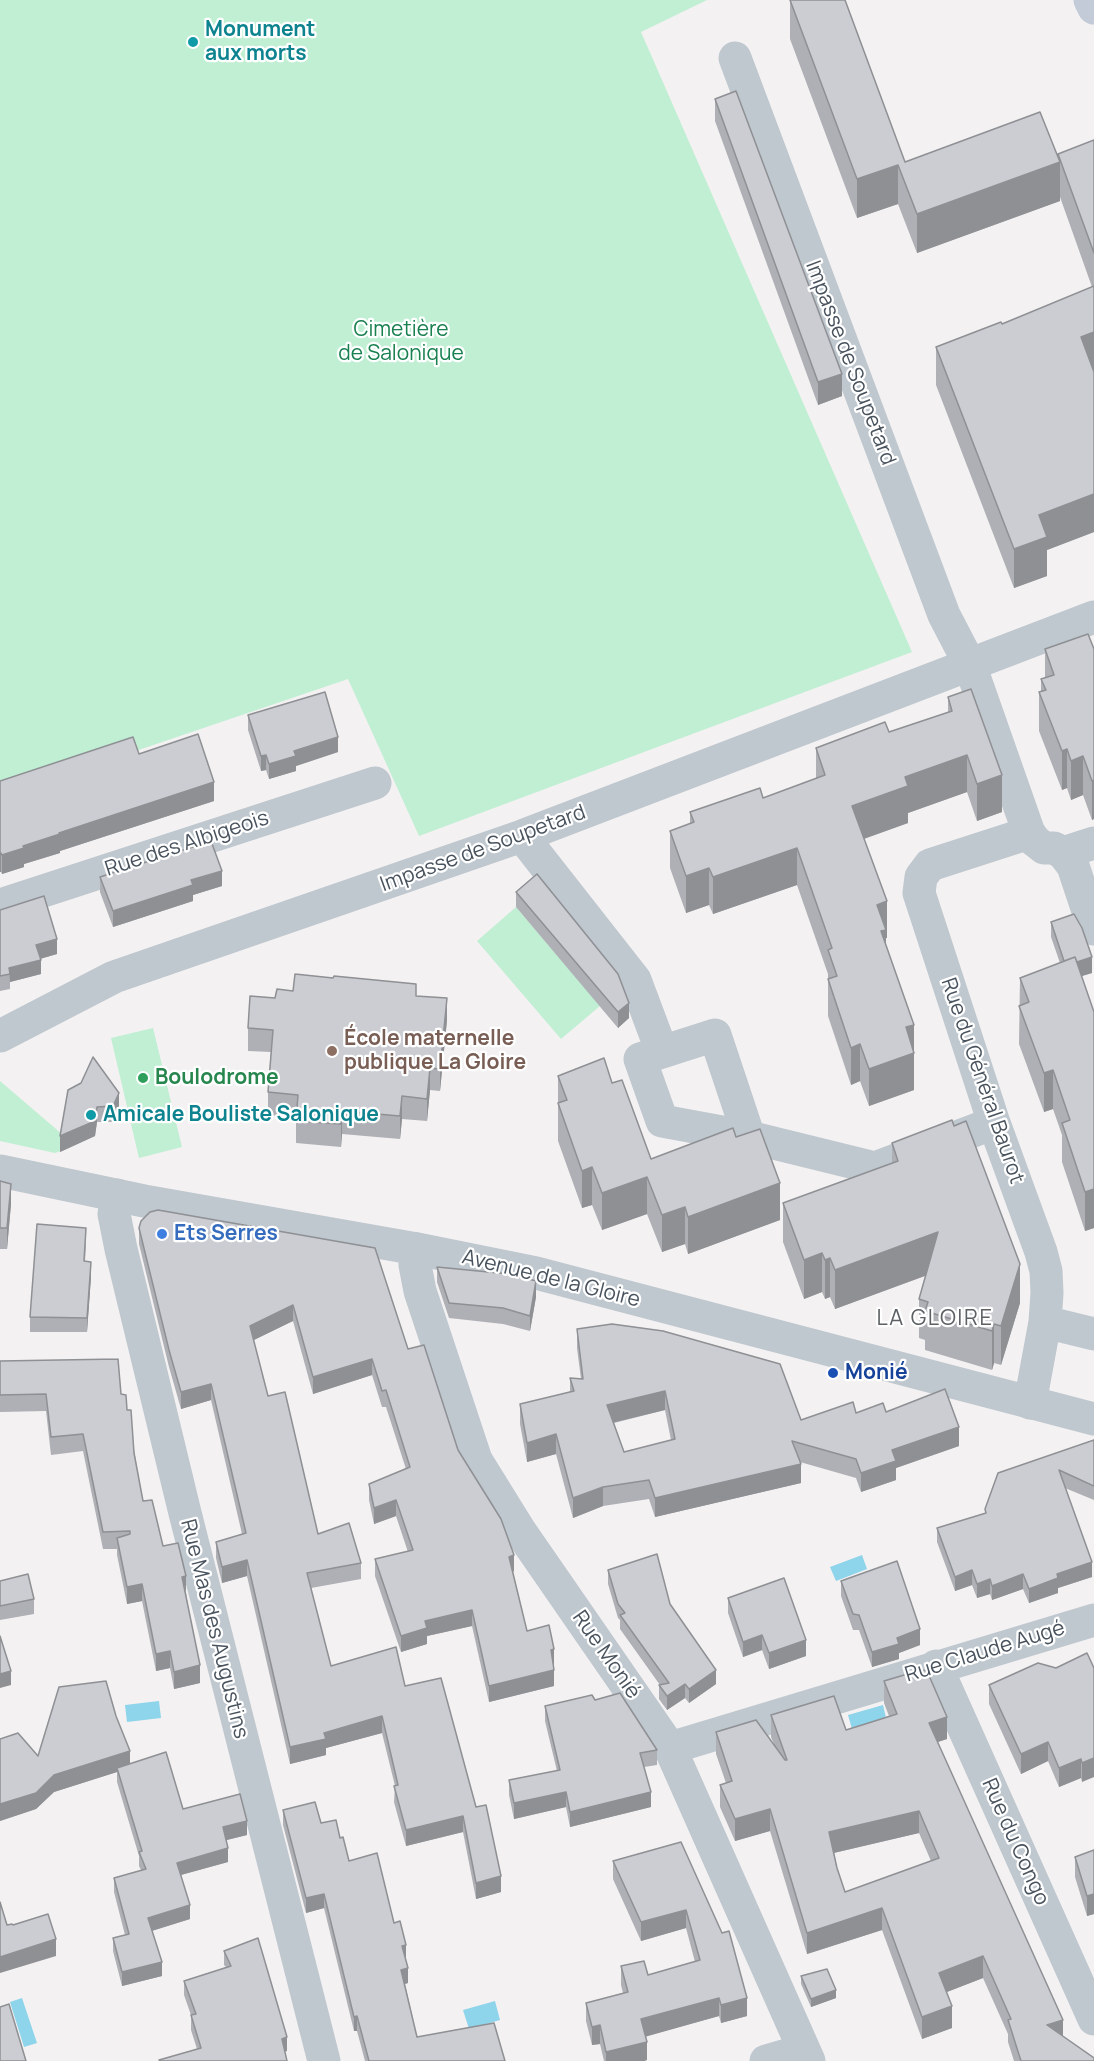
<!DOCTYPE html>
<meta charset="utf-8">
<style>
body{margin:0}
canvas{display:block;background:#f3f1f1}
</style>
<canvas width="1094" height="2061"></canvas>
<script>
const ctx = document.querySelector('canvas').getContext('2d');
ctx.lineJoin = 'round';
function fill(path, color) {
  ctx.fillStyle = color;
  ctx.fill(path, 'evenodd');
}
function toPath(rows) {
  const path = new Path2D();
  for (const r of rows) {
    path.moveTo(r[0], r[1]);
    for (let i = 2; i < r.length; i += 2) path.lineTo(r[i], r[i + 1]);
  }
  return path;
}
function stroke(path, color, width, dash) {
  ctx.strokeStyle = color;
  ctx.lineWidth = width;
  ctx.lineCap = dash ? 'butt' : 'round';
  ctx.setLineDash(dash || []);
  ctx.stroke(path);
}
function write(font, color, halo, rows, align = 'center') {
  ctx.font = font + ' Manrope,sans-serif';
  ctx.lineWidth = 4.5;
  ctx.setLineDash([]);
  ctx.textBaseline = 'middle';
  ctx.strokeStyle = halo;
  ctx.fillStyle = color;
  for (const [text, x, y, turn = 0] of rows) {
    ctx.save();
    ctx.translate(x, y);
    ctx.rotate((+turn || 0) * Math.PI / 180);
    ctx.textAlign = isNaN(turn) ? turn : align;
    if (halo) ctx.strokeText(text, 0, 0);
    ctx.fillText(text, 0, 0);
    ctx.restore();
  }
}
fill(toPath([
 [0,0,707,0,641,32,912,652,419,836,348,679,0,797],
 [516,907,600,1006,561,1039,477,941],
 [153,1028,182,1147,139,1158,111,1038],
 [0,1081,63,1135,69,1148,55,1153,0,1141]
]), '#c0efd4');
fill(toPath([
 [862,1555,867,1569,836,1581,830,1567],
 [159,1701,161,1718,127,1722,125,1705],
 [883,1705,887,1722,852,1729,848,1715],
 [22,1998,37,2043,24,2047,10,2002],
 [495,2001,500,2020,469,2029,463,2010]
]), '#8ed4eb');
stroke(toPath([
 [735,58,944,615,970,665,1029,833,1035,841,1044,848,1054,848,1063,853,1073,866,1094,929],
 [1029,833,930,865,921,877,919,893,994,1123,1041,1252,1046,1271,1047,1293,1045,1322,1030,1403],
 [522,836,635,980,662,1052,715,1035,749,1137,875,1168,994,1123],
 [1063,853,1094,843],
 [0,905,375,783],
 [0,1036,114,977,522,836,1094,617],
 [662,1052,640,1059,662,1121,749,1137],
 [117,1195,114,1214,121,1249,185,1513,324,2061],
 [417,1249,415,1265,420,1291,476,1460,520,1531,670,1748,809,2061],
 [1045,1322,1094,1334],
 [936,1666,1094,2019],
 [670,1748,1094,1620],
 [766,2061,804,2050]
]), '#bfc7cf', 33);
stroke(toPath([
 [0,1171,144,1201,417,1249,536,1273,1094,1419]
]), '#bfc7cf', 33);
stroke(toPath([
 [1090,0,1094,8]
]), '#c2cbd7', 33);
fill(toPath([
 [790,0,905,162,1058,158,1058,154,1094,140,1094,532,1047,550,1047,576,1014,588,936,385,936,347,1002,324,1092,287,1060,197,1060,201,917,253,898,204,857,218,790,39],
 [715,99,842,396,818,405,715,121],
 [1045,649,1094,649,1094,819,1092,820,1083,795,1071,800,1067,788,1062,790,1039,731,1039,692,1041,691,1041,679,1045,678],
 [948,697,1002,812,977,821,967,792,908,813,908,823,864,839,887,938,886,938,886,945,914,1051,914,1090,869,1106,860,1081,851,1085,828,1016,828,974,797,885,713,914,709,905,686,913,670,868,670,831,690,824,690,812,763,798,816,779,816,748,889,732,948,713],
 [248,715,338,752,296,766,296,771,269,779,266,770,261,771,248,730],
 [139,754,214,801,60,851,60,853,24,864,24,867,2,874,1,872,0,872,0,781],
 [100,877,222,886,193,895,193,901,113,927,100,892],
 [516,892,629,1018,618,1028,516,907],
 [0,910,57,954,40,959,41,974,10,982,10,989,0,991],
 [1051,922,1092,973,1081,976,1094,1012,1094,1228,1085,1231,1062,1162,1062,1135,1053,1109,1044,1112,1019,1044,1020,978,1060,963,1051,937],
 [293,991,416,996,447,1020,440,1091,430,1090,427,1121,402,1119,400,1139,342,1134,341,1147,296,1143,296,1117,268,1115,268,1092,271,1052,248,1051,248,1028,275,998],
 [558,1076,612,1083,651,1159,736,1137,780,1220,688,1254,685,1244,662,1252,647,1214,602,1230,592,1205,582,1208,558,1141],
 [68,1090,119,1108,113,1122,97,1122,95,1136,60,1152],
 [892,1143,1020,1303,1001,1365,994,1363,992,1370,925,1350,925,1340,919,1338,919,1299,925,1276,835,1309,830,1297,825,1299,822,1292,804,1299,783,1242,783,1203,892,1163],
 [0,1181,11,1204,7,1249,0,1249],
 [139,1228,408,1349,458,1450,514,1571,513,1572,527,1631,554,1665,553,1665,554,1686,489,1702,472,1626,427,1636,427,1644,401,1652,375,1576,375,1559,408,1552,396,1516,374,1524,369,1500,369,1484,406,1469,386,1407,382,1407,372,1375,313,1394,293,1321,253,1340,268,1396,318,1534,361,1563,361,1579,311,1588,331,1666,405,1686,476,1807,501,1892,476,1899,463,1832,406,1846,394,1802,395,1786,382,1733,326,1748,326,1755,290,1764,247,1576,222,1583,216,1558,216,1542,242,1534,211,1400,181,1409,169,1367,139,1244],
 [86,1242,85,1262,91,1277,87,1332,30,1332,30,1317],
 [437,1267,536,1297,530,1331,503,1324,449,1318,437,1282],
 [577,1329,801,1420,856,1413,886,1412,959,1446,896,1468,896,1480,861,1492,856,1478,800,1462,801,1483,655,1517,649,1499,603,1506,573,1518,556,1454,527,1462,520,1424,520,1404,570,1392,570,1378,581,1379,577,1348],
 [665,1410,671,1440,624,1452,614,1423],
 [0,1361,121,1394,127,1410,143,1501,163,1546,186,1593,200,1683,174,1689,170,1668,156,1671,142,1601,127,1604,117,1555,117,1549,103,1549,83,1451,51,1455,46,1411,0,1412],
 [1094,1440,1094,1500,1065,1488,1092,1577,1058,1588,1058,1593,1029,1603,1023,1589,992,1600,990,1594,977,1598,972,1585,955,1591,937,1542,937,1528,985,1514,985,1509],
 [608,1570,670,1604,716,1684,689,1703,685,1698,667,1710,659,1699,659,1685,660,1685,620,1629,620,1620,618,1618,608,1584],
 [0,1581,34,1599,34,1614,0,1620],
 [841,1581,920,1645,899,1653,899,1659,872,1667,859,1630,853,1630,841,1596],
 [728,1598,806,1656,769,1669,762,1650,743,1657,728,1613],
 [1087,1653,1082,1782,1081,1778,1059,1787,1048,1761,1021,1774,989,1704,989,1685,1056,1668],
 [884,1681,947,1739,937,1742,1063,2037,1094,2061,1014,2061,1008,2042,1008,2034,983,1978,947,1992,952,2028,922,2039,882,1930,807,1954,770,1831,735,1841,720,1807,720,1785,726,1783,716,1754,716,1732,774,1744,771,1737,771,1715,846,1730,889,1716,884,1703],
 [919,1833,931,1861,845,1892,837,1868,834,1853],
 [595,1700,657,1750,657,1765,644,1767,651,1807,570,1827,566,1807,514,1819,509,1795,509,1780,557,1771,545,1721,545,1706],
 [116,1716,130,1764,183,1809,247,1835,226,1840,228,1862,181,1875,190,1919,152,1931,162,1976,122,1986,113,1951,113,1938,125,1935,114,1892,114,1878,141,1870,139,1866,139,1856,117,1782,117,1772,54,1792,36,1809,0,1821,0,1739,38,1756],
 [283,1810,321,1823,340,1838,349,1861,394,1923,406,1960,408,1983,405,1984,417,2037,505,2061,365,2061,357,2031,354,2031,324,1908,306,1913,283,1825],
 [681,1842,747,2016,721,2023,719,2016,646,2036,647,2060,644,2061,604,2061,600,2044,592,2045,586,2021,586,2003,623,1993,621,1985,621,1966,648,1975,695,1962,686,1928,641,1941,613,1879,613,1861],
 [1094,1850,1094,1914,1087,1916,1075,1877,1075,1857],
 [224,1951,287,2051,197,2049,191,2030,191,2015,184,1995,184,1981,226,1967,224,1965],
 [801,1976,836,1998,811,2007,801,1984]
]), '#afb0b5');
fill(toPath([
 [1060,162,1060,201,917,253,917,214],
 [898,165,898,204,857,218,857,179],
 [1094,332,1094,370,1081,375,1081,337],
 [842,374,842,396,818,405,818,382],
 [1094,494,1094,532,1047,550,1047,576,1014,588,1014,549,1039,515],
 [338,737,338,752,296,766,296,771,269,779,269,764,294,751],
 [1067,749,1067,788,1062,790,1062,751],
 [266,755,266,770,261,771,261,756],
 [967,755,967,792,908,813,908,823,852,843,852,806,905,777],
 [1083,756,1083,795,1071,800,1071,761],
 [1002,775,1002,812,977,821,977,784],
 [1094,780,1094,819,1092,820,1092,781],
 [214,782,214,801,60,851,60,853,24,864,24,867,2,874,2,855,23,846,59,833],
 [797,848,797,885,713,914,713,877],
 [0,853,1,853,1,872,0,872],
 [709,868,709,905,686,913,686,876],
 [222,871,222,886,193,895,193,901,113,927,113,911,191,880],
 [887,901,887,938,886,938,886,967,877,905],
 [57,939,57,954,36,960,36,945],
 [1092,957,1092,973,1066,981,1066,966],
 [41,960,41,974,10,982,9,968],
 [447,998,447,1020,440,1091,440,1069],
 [629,1003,629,1018,618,1028,618,1012],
 [914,1025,914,1090,869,1106,869,1069,906,1027],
 [860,1044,860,1081,851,1085,851,1048],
 [430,1068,430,1090,427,1121,427,1099],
 [1053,1070,1053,1109,1044,1112,1044,1073],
 [119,1093,119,1108,113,1122,113,1106],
 [402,1096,402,1119,400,1139,400,1116],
 [97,1107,97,1122,95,1136,60,1152,60,1136],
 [342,1111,342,1134,341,1147,341,1124],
 [592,1167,592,1205,582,1208,582,1171],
 [647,1177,647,1214,602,1230,602,1193],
 [780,1183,780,1220,688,1254,688,1217],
 [11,1184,11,1204,7,1249,7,1228],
 [1094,1189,1094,1228,1085,1231,1085,1192],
 [685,1207,685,1244,662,1252,662,1215],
 [938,1232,938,1271,835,1309,835,1270],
 [822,1253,822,1292,804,1299,804,1260],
 [830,1258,830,1297,825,1299,825,1260],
 [91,1262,91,1277,87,1332,87,1318],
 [1020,1264,1020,1303,1001,1365,1001,1326],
 [536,1281,536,1297,530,1331,530,1316],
 [293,1305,293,1321,250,1342,250,1326],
 [994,1324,994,1363,992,1370,992,1331],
 [372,1359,372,1375,313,1394,313,1377],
 [211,1384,211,1400,181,1409,181,1392],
 [665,1391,665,1410,607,1424,607,1405],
 [959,1427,959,1446,896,1468,896,1480,861,1492,861,1473,892,1450],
 [556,1434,556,1454,527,1462,527,1443],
 [801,1464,801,1483,655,1517,655,1498],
 [603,1487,603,1506,573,1518,573,1498],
 [396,1500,396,1516,374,1524,374,1508],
 [514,1555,514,1571,509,1573,509,1557],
 [247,1560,247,1576,222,1583,222,1567],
 [1092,1562,1092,1577,1058,1588,1058,1593,1029,1603,1029,1589,1057,1574],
 [972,1570,972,1585,955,1591,955,1577],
 [1023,1574,1023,1589,992,1600,992,1586],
 [186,1576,186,1593,182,1577],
 [990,1579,990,1594,977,1598,977,1584],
 [142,1584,142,1601,127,1604,127,1587],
 [472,1610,472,1626,427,1636,427,1644,401,1652,401,1636,425,1621],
 [920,1629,920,1645,899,1653,899,1659,872,1667,872,1652,897,1638],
 [762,1635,762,1650,743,1657,743,1642],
 [806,1640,806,1656,769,1669,769,1653],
 [554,1649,554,1665,551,1666,551,1650],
 [170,1651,170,1668,156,1671,156,1654],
 [200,1665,200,1683,174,1689,174,1672],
 [554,1670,554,1686,489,1702,489,1686],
 [716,1670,716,1684,689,1703,689,1689],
 [11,1671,11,1685,0,1688,0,1674],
 [685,1684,685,1698,667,1710,667,1696],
 [382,1716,382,1733,326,1748,326,1755,290,1764,290,1747,324,1733],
 [947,1717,947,1739,929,1745,929,1723],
 [1048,1742,1048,1761,1021,1774,1021,1754],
 [130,1751,130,1768,117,1768,117,1772,54,1792,36,1809,0,1821,0,1804,54,1775],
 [1094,1758,1094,1777,1082,1782,1082,1763],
 [1081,1759,1081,1778,1059,1787,1059,1768],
 [566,1792,566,1807,514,1819,514,1803],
 [651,1792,651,1807,570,1827,570,1812],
 [770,1809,770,1831,735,1841,735,1819],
 [919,1811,919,1833,829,1854,829,1832],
 [463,1816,463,1832,406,1846,406,1830],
 [247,1821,247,1835,223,1841,223,1827],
 [228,1848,228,1862,177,1876,177,1863],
 [501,1876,501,1892,476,1899,476,1883],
 [324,1894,324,1908,306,1913,306,1898],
 [1094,1894,1094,1914,1087,1916,1087,1896],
 [190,1905,190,1919,148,1932,148,1918],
 [882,1908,882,1930,807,1954,807,1933],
 [686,1910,686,1928,641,1941,641,1922],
 [56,1939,56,1956,0,1973,0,1957],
 [406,1945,406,1960,402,1961,402,1946],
 [983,1956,983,1978,939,1995,939,1973],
 [162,1962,162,1976,122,1986,122,1972],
 [408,1968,408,1983,401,1985,401,1970],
 [836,1990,836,1998,811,2007,811,1999],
 [719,1998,719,2016,641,2038,641,2019],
 [747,1998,747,2016,721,2023,721,2005],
 [952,2006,952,2028,922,2039,922,2017],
 [357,2016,357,2031,354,2031,354,2017],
 [1063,2020,1063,2042,1047,2025],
 [600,2025,600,2044,592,2045,592,2027],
 [287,2037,287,2051,282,2053,282,2039],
 [647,2042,647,2060,644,2061,606,2061,606,2052]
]), '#8e9094');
const building = toPath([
 [790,0,845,0,905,162,1040,112,1060,162,917,214,898,165,857,179,790,0],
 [736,91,842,374,818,382,715,99,736,91],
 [1094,140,1094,253,1058,154,1094,140],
 [1094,286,1094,332,1081,337,1094,372,1094,494,1039,515,1047,537,1014,549,936,347,1001,322,1002,324,1094,286],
 [1088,634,1094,649,1094,780,1092,781,1083,756,1071,761,1067,749,1062,751,1039,692,1046,690,1041,679,1054,675,1045,649,1088,634],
 [971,689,1002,775,977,784,967,755,905,777,908,786,852,806,887,901,877,905,886,930,881,931,914,1025,906,1027,914,1053,869,1069,860,1044,851,1048,828,979,837,976,828,950,832,948,797,848,713,877,709,868,686,876,670,831,694,822,690,812,760,788,763,798,825,775,816,748,885,722,889,732,952,711,948,697,971,689],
 [325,692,338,737,294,751,296,756,269,764,266,755,261,756,248,715,325,692],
 [198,734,214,782,59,833,60,834,23,846,24,848,2,855,1,853,0,853,0,781,133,737,139,754,198,734],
 [211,841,222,871,191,880,193,885,113,911,100,877,211,841],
 [537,874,618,974,629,1003,618,1012,516,892,537,874],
 [44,896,57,939,36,945,41,960,9,968,10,974,0,976,0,910,44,896],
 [1074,914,1082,928,1092,957,1077,962,1075,957,1064,961,1051,922,1074,914],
 [1075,957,1094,1012,1094,1189,1085,1192,1062,1123,1070,1120,1053,1070,1044,1073,1019,1006,1029,1002,1020,978,1075,957],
 [295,974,333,978,334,976,416,984,416,996,447,998,440,1069,430,1068,427,1099,402,1096,400,1116,342,1111,341,1124,296,1121,298,1095,268,1092,273,1030,248,1028,250,996,275,998,277,989,293,991,295,974],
 [93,1057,119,1093,113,1106,97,1107,95,1121,60,1136,68,1090,81,1083,93,1057],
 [604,1058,612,1083,622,1080,651,1159,733,1128,736,1137,760,1129,780,1183,688,1217,685,1207,662,1215,647,1177,602,1193,592,1167,582,1171,558,1103,567,1100,558,1076,604,1058],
 [952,1120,954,1126,966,1121,1020,1264,1001,1326,994,1324,992,1331,925,1311,928,1302,919,1299,938,1232,835,1270,830,1258,825,1260,822,1253,804,1260,783,1203,898,1161,892,1143,952,1120],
 [0,1181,11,1184,7,1228,0,1228,0,1181],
 [158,1210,375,1248,408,1349,424,1345,458,1450,501,1519,514,1555,509,1557,527,1631,549,1625,554,1649,551,1650,554,1670,489,1686,472,1610,425,1621,427,1628,401,1636,375,1559,413,1550,396,1500,374,1508,369,1484,410,1467,386,1390,382,1391,372,1359,313,1377,293,1305,250,1326,268,1396,285,1392,318,1534,349,1523,361,1563,307,1573,331,1666,396,1647,405,1686,441,1678,476,1807,486,1805,501,1876,476,1883,463,1816,406,1830,394,1786,398,1785,382,1716,324,1733,326,1739,290,1747,247,1560,222,1567,216,1542,246,1533,211,1384,181,1392,169,1350,139,1228,141,1221,150,1212,158,1210],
 [37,1224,86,1228,84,1261,91,1262,87,1318,30,1317,37,1224],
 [437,1267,509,1274,536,1281,530,1316,503,1308,449,1303,437,1267],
 [612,1324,663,1331,780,1364,801,1420,853,1402,856,1413,883,1403,886,1412,945,1389,959,1427,892,1450,896,1461,861,1473,856,1459,792,1441,801,1464,655,1498,649,1480,603,1487,573,1498,556,1434,527,1443,520,1404,574,1391,570,1378,583,1379,577,1329,612,1324],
 [665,1391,675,1439,624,1452,607,1405,665,1391],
 [118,1359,121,1394,126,1395,127,1410,131,1410,134,1453,143,1501,152,1500,163,1546,178,1543,186,1576,182,1577,200,1665,174,1672,170,1651,156,1654,142,1584,127,1587,117,1538,130,1534,130,1531,103,1532,83,1434,51,1437,46,1394,0,1395,0,1361,118,1359],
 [1094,1440,1094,1486,1059,1470,1092,1562,1057,1574,1058,1578,1029,1589,1023,1574,992,1586,990,1579,977,1584,972,1570,955,1577,937,1528,986,1513,985,1509,998,1473,1094,1440],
 [657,1554,670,1604,716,1670,689,1689,685,1684,667,1696,659,1685,669,1683,620,1615,625,1613,618,1604,608,1570,657,1554],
 [897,1561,920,1629,897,1638,899,1644,872,1652,859,1615,853,1614,841,1581,897,1561],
 [28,1574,34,1599,0,1606,0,1581,28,1574],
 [784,1578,806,1640,769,1653,762,1635,743,1642,728,1598,784,1578],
 [0,1636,11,1671,0,1674,0,1636],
 [1087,1653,1094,1668,1094,1758,1082,1763,1081,1759,1059,1768,1048,1742,1021,1754,989,1685,1038,1663,1056,1668,1087,1653],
 [921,1670,927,1671,947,1717,929,1723,1063,2020,1047,2025,1094,2058,1094,2061,1021,2061,1008,2020,1011,2019,983,1956,939,1973,952,2006,922,2017,882,1908,807,1933,770,1809,735,1819,720,1785,732,1781,716,1732,756,1720,785,1760,787,1760,771,1715,834,1696,846,1730,897,1714,884,1681,921,1670],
 [919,1811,939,1858,845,1892,837,1868,829,1832,919,1811],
 [106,1681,116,1716,130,1751,54,1775,36,1793,0,1804,0,1739,18,1733,38,1756,59,1687,106,1681],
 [620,1693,657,1750,640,1753,651,1792,570,1812,566,1792,514,1803,509,1780,560,1770,545,1706,592,1695,595,1700,620,1693],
 [166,1752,183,1809,240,1794,247,1821,223,1827,228,1848,177,1863,190,1905,148,1918,162,1962,122,1972,113,1938,129,1934,114,1878,146,1869,139,1852,142,1851,117,1768,166,1752],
 [315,1802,321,1823,336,1820,340,1838,343,1837,349,1861,377,1853,394,1923,400,1921,406,1945,402,1946,408,1968,401,1970,417,2037,494,2023,505,2061,369,2061,357,2016,354,2017,324,1894,306,1898,283,1810,315,1802],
 [681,1842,722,1933,729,1931,747,1998,721,2005,719,1998,641,2019,647,2042,606,2052,600,2025,592,2027,586,2003,628,1992,621,1966,644,1961,648,1975,700,1960,686,1910,641,1922,613,1861,681,1842],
 [1094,1850,1094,1894,1087,1896,1075,1857,1094,1850],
 [0,1902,7,1925,12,1924,13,1925,48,1914,56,1939,0,1957,0,1902],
 [258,1938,287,2037,282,2039,287,2061,160,2061,159,2060,201,2048,191,2015,196,2014,184,1981,231,1966,224,1951,258,1938],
 [827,1969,836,1990,811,1999,801,1976,827,1969],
 [9,2004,26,2061,0,2061,0,2007,9,2004]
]);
fill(building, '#cbcdd3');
stroke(building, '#8e9094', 1.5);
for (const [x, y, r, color] of [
 [193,42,6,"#0f9aa8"],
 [332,1051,6,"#8d6e63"],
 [143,1078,6,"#2e9e5b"],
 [91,1115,6,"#0f9aa8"],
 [162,1234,6,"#3f7fe0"],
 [833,1373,6,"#1a4fb4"]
]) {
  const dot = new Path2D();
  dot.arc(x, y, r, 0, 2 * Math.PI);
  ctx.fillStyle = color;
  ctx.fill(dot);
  stroke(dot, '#fff', 2);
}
write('bold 21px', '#0d838f', '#fff', [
 ["Monument",205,30],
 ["aux morts",205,54],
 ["Amicale Bouliste Salonique",103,1115]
], 'left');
write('21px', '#198050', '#fff', [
 ["Cimetière",401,330],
 ["de Salonique",401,354]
]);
write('21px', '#49535e', '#fff', [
 ["Impasse de Soupetard",850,363,69],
 ["Rue des Albigeois",187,844,-18],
 ["Impasse de Soupetard",483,849,-20],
 ["Rue du Général Baurot",982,1081,71],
 ["Avenue de la Gloire",551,1279,14],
 ["Rue Mas des Augustins",214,1629,76],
 ["Rue Claude Augé",985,1652,-17],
 ["Rue Monié",606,1655,55],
 ["Rue du Congo",1015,1842,66]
]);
write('bold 21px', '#785e54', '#fff', [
 ["École maternelle",344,1039],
 ["publique La Gloire",344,1063]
], 'left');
write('bold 21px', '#27864d', '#fff', [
 ["Boulodrome",155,1078]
], 'left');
write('bold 21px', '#366cbe', '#fff', [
 ["Ets Serres",174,1234]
], 'left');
write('bold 21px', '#164399', '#fff', [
 ["Monié",845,1373]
], 'left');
ctx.letterSpacing = '1.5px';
write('22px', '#5d6165', '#fff', [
 ["LA GLOIRE",935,1319]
]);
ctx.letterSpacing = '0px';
</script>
